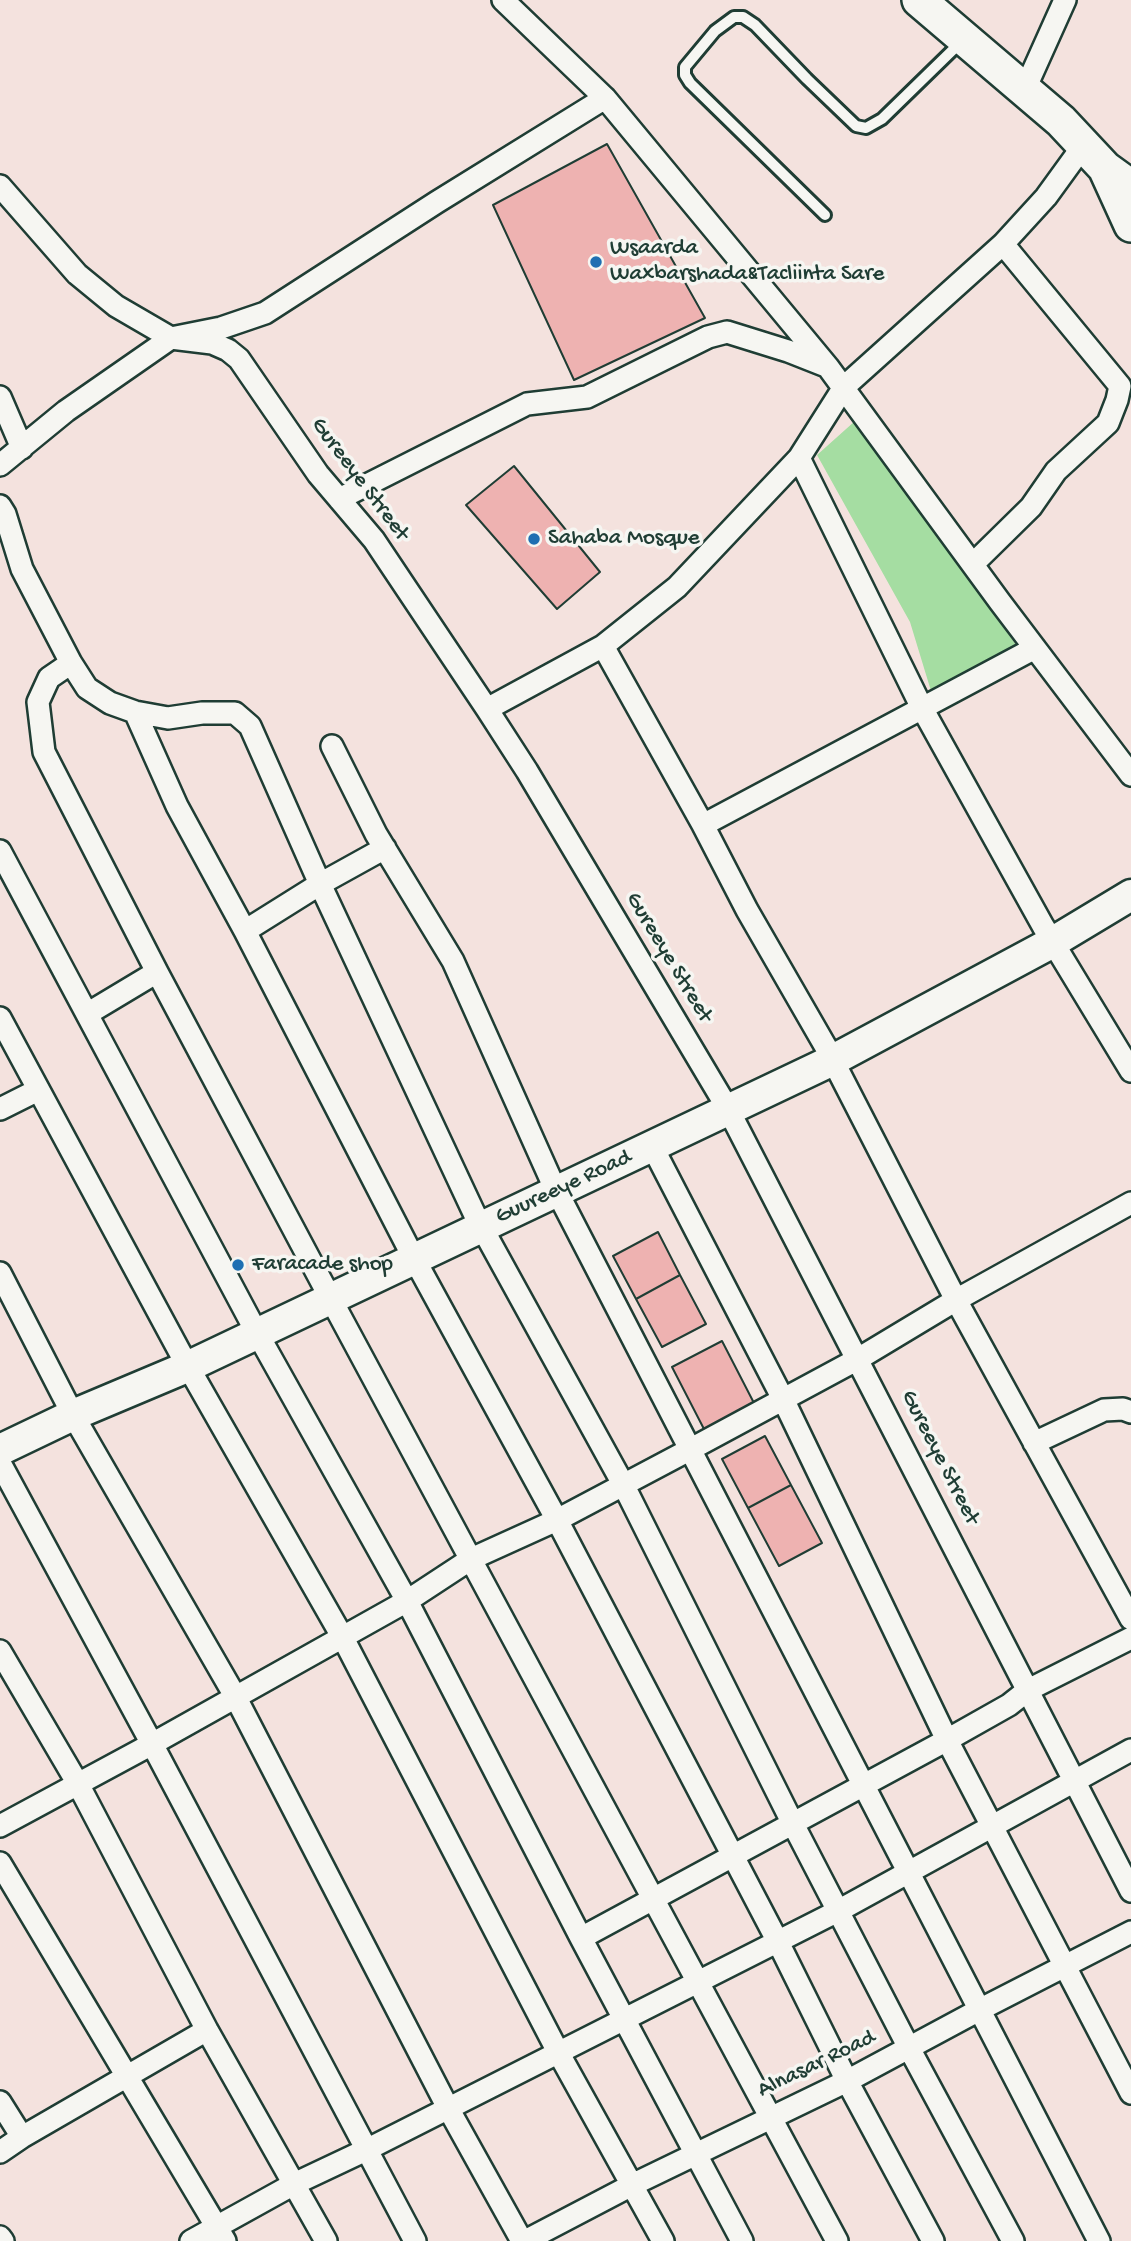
<!DOCTYPE html>
<style>
body{margin:0}
canvas{display:block;background:#f4e2de}
</style>
<canvas width="1131" height="2241"></canvas>
<script>
const ctx = document.querySelector('canvas').getContext('2d');
ctx.lineJoin = 'round';
function fill(path, color) {
  ctx.fillStyle = color;
  ctx.fill(path, 'evenodd');
}
function toPath(rows) {
  const path = new Path2D();
  for (const r of rows) {
    path.moveTo(r[0], r[1]);
    for (let i = 2; i < r.length; i += 2) path.lineTo(r[i], r[i + 1]);
  }
  return path;
}
function stroke(path, color, width, dash) {
  ctx.strokeStyle = color;
  ctx.lineWidth = width;
  ctx.lineCap = dash ? 'butt' : 'round';
  ctx.setLineDash(dash || []);
  ctx.stroke(path);
}
function write(font, color, halo, rows, align = 'center') {
  ctx.font = font + ' "Gochi Hand",sans-serif';
  ctx.lineWidth = 7;
  ctx.setLineDash([]);
  ctx.textBaseline = 'middle';
  ctx.strokeStyle = halo;
  ctx.fillStyle = color;
  for (const [text, x, y, turn = 0] of rows) {
    ctx.save();
    ctx.translate(x, y);
    ctx.rotate((+turn || 0) * Math.PI / 180);
    ctx.textAlign = isNaN(turn) ? turn : align;
    if (halo) ctx.strokeText(text, 0, 0);
    ctx.fillText(text, 0, 0);
    ctx.restore();
  }
}
fill(toPath([
 [855,421,1022,653,931,691,910,622,817,455]
]), '#a5dda2');
const building = toPath([
 [607,144,705,318,574,380,493,205,607,144],
 [514,466,600,572,557,609,466,505,514,466],
 [658,1232,680,1275,636,1299,613,1256,658,1232],
 [680,1275,706,1324,662,1347,636,1299,680,1275],
 [722,1341,755,1405,705,1431,672,1367,722,1341],
 [765,1436,791,1485,748,1508,722,1459,765,1436],
 [791,1485,822,1543,779,1566,748,1508,791,1485]
]);
fill(building, '#eeb2b1');
stroke(building, '#1f3d34', 2);
const lane = toPath([
 [825,215,690,83,685,75,685,67,715,31,734,17,743,17,755,25,807,79,856,126,866,128,882,119,963,40]
]);
const street = toPath([
 [503,0,605,98,828,367,1000,602,1131,775],
 [1025,89,1065,0],
 [0,186,77,274,116,306,171,338,212,343,228,350,239,359,318,474,374,540,487,709,527,771,728,1109,1131,1891],
 [0,397,22,448],
 [799,458,922,708,1043,926,1131,1071],
 [0,465,66,411,171,338,221,328,265,313,437,202,605,98],
 [339,499,527,404,587,397,708,337,727,332,788,351,826,366],
 [0,506,5,514,22,569,71,663,87,688,110,703,135,712,168,718,202,713,235,713,250,726,320,884,475,1215,623,1484,793,1824,909,2048,1013,2241],
 [973,564,1031,507,1056,471,1108,423,1117,400,1120,386,1003,244],
 [603,646,703,825,747,910,827,1049,956,1300,1131,1619],
 [71,663,49,678,38,702,44,752,157,972,326,1290,837,2241],
 [487,709,603,646,677,587,799,458,844,387,1003,244,1046,197,1083,146],
 [135,712,177,806,245,931,410,1251,557,1520,778,1942,847,2081,933,2241],
 [332,746,376,834,453,961,552,1182,1099,2241],
 [703,825,1035,648],
 [0,851,251,1322,407,1601,581,1938,742,2241],
 [245,931,320,884,385,848],
 [87,1014,157,972],
 [0,1018,182,1356,343,1638,558,2052,663,2241],
 [0,1109,38,1090],
 [652,1146,783,1399,947,1740,1131,2093],
 [0,1273,73,1415,235,1696,448,2108,522,2241],
 [1034,1443,1104,1410,1123,1409,1131,1412],
 [0,1463,152,1744,415,2241],
 [0,1651,78,1784,207,2030,326,2241],
 [0,1826,152,1744,407,1601,471,1559,557,1520,691,1449,858,1359,956,1300,1131,1203],
 [0,1863,225,2241],
 [581,1938,947,1740,1009,1705,1028,1690,1131,1638],
 [0,2102,22,2137],
 [0,2152,22,2137,207,2030],
 [0,2237,3,2241],
 [191,2241,294,2184,366,2150,838,1911,1131,1750],
 [525,2241,632,2185,847,2081,981,2009,1131,1932]
]);
const secondary = toPath([
 [0,1450,73,1415,187,1367,833,1060,1053,942,1131,895]
]);
const primary = toPath([
 [919,0,1061,121,1105,168,1131,187],
 [1105,168,1131,225]
]);
stroke(lane, '#1f3d34', 16);
stroke(street, '#1f3d34', 26);
stroke(secondary, '#1f3d34', 35);
stroke(primary, '#1f3d34', 38);
stroke(lane, '#f6f6f2', 10);
stroke(street, '#f6f6f2', 21);
stroke(secondary, '#f6f6f2', 30);
stroke(primary, '#f6f6f2', 33);
for (const [x, y, r, color] of [
 [596,262,7,"#1f6fb2"],
 [534,539,7,"#1f6fb2"],
 [238,1265,7,"#1f6fb2"]
]) {
  const dot = new Path2D();
  dot.arc(x, y, r, 0, 2 * Math.PI);
  ctx.fillStyle = color;
  ctx.fill(dot);
  stroke(dot, '#f6f6f2', 2.5);
}
write('23px', '#1f3d34', '#f6f6f2', [
 ["Wsaarda",610,249],
 ["Waxbarshada&Tacliinta Sare",610,275],
 ["Sahaba Mosque",548,539],
 ["Faracade shop",252,1265]
], 'left');
write('23px', '#1f3d34', '#f6f6f2', [
 ["Gureeye Street",359,480,53],
 ["Gureeye Street",668,958,59],
 ["Guureeye Road",564,1188,-25],
 ["Gureeye Street",939,1458,63],
 ["Alnasar Road",817,2065,-26]
]);
</script>
